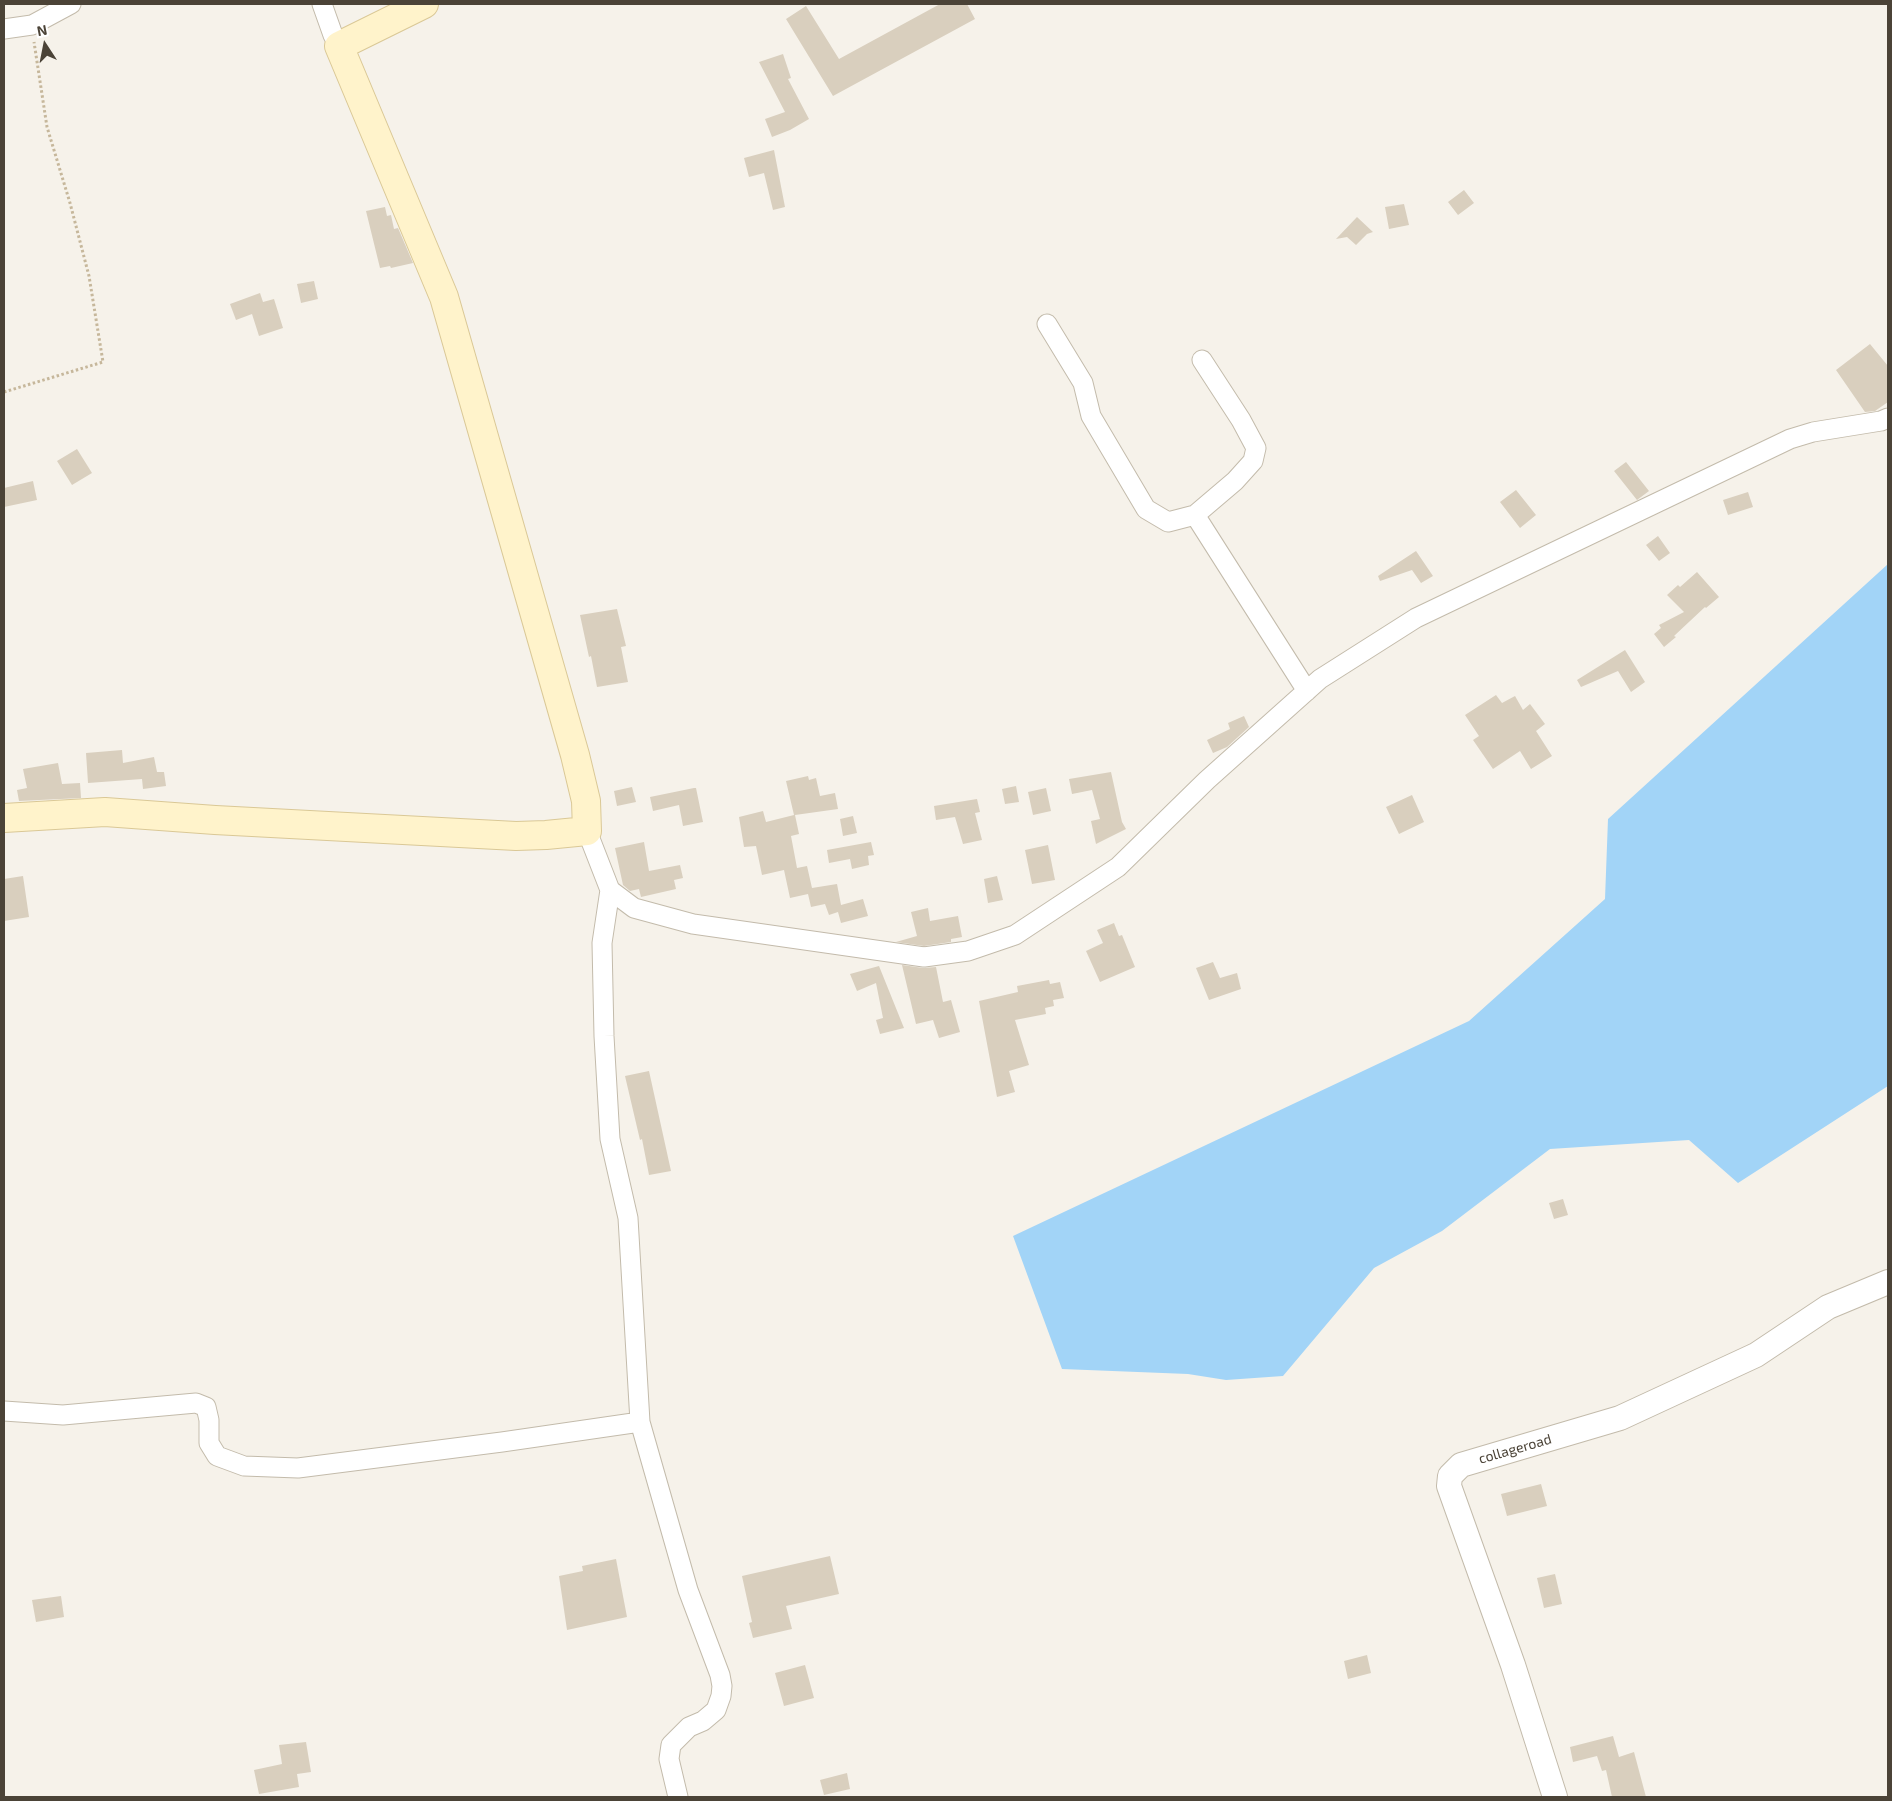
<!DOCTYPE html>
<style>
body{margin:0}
#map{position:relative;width:1892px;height:1801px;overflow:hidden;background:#f6f2ea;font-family:"Exo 2",sans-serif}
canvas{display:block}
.frame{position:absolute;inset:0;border:5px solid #4b4337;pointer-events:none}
.north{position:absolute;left:20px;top:20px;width:50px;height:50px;-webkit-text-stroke:4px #fff;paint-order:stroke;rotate:349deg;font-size:14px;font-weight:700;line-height:20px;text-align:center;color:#4b4337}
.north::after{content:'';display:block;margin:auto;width:18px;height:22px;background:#4b4337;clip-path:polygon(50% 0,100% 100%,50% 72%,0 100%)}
</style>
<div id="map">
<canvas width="1892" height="1801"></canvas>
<div class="frame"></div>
<div class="north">N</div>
</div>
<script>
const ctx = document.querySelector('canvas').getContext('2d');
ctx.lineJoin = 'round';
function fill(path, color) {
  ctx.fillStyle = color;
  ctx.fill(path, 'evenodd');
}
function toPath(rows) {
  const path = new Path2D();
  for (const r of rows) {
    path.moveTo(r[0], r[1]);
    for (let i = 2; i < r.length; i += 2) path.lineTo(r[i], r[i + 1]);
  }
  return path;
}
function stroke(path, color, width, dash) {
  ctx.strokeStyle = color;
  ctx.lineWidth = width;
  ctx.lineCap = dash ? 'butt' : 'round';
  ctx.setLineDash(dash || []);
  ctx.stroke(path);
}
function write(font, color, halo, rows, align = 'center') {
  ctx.font = font + ' "Exo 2",sans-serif';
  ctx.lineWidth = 4;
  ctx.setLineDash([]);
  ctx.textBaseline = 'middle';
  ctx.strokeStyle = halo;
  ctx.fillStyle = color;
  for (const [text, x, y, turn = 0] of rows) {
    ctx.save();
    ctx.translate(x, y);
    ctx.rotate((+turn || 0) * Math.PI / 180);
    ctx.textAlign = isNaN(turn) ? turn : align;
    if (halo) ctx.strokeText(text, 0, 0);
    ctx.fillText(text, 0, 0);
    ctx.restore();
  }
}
fill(toPath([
 [1888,564,1888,1086,1738,1183,1689,1140,1550,1149,1442,1231,1374,1268,1283,1376,1226,1380,1188,1374,1062,1369,1013,1236,1469,1021,1605,899,1608,819]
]), '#a2d4f7');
fill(toPath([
 [940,4,967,4,975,19,833,96,786,19,806,6,839,59],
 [783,54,791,78,788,79,809,119,790,130,772,137,765,119,785,112,759,62],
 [774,150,785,207,773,210,764,173,749,177,744,158],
 [1464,190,1474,203,1458,215,1448,202],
 [1404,204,1409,225,1389,229,1385,207],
 [385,207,387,216,391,215,394,229,398,228,413,263,391,268,390,266,380,268,366,211],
 [1357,217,1373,232,1367,234,1356,245,1347,237,1336,239],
 [314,281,318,299,301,303,297,284],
 [260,293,263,302,274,299,283,328,259,336,252,314,236,320,230,304],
 [1870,344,1888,366,1888,402,1875,411,1865,412,1836,370],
 [77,449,92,473,72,485,57,461],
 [1626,462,1649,491,1637,500,1614,471],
 [33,481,37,500,4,507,4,488],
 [1516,490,1536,515,1520,528,1500,502],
 [1748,492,1753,507,1728,515,1723,500],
 [1658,536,1670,553,1659,561,1646,545],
 [1416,551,1433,576,1421,583,1412,570,1380,581,1378,576],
 [1697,572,1719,597,1706,608,1705,607,1674,636,1676,637,1664,647,1654,634,1661,628,1659,625,1684,612,1667,595,1678,585,1680,587],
 [617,609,626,646,621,647,628,682,597,687,591,656,589,657,580,615],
 [1625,650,1645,682,1631,692,1618,671,1581,687,1577,680],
 [1496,695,1502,703,1515,696,1523,710,1530,704,1545,724,1536,731,1552,756,1531,769,1520,751,1493,769,1473,740,1479,736,1465,715],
 [1244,716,1249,727,1227,747,1213,753,1207,740,1230,729,1228,723],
 [122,750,123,763,154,757,157,772,164,772,166,786,143,789,142,779,88,783,86,753],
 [58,763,62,784,80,783,81,798,19,801,17,790,27,788,23,769],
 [1111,772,1122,822,1126,829,1096,844,1091,821,1100,819,1092,790,1072,794,1069,779],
 [808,776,809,780,816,778,820,796,835,793,838,809,795,815,799,834,791,836,797,868,807,866,812,888,837,884,841,905,863,899,868,916,841,923,838,912,829,915,825,904,811,907,808,894,790,898,784,870,762,875,756,846,744,847,739,817,763,811,766,822,794,815,786,781],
 [1016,786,1019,802,1005,804,1002,789],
 [632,787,636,802,617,806,614,791],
 [694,788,696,788,703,822,683,826,679,805,653,811,650,797],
 [1046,788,1051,811,1033,815,1028,792],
 [1412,795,1424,822,1399,834,1386,807],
 [977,799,980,812,975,813,982,840,963,844,955,817,936,820,934,806],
 [853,816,857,833,843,836,840,819],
 [644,842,649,871,680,865,683,878,674,880,676,889,641,897,639,889,630,891,623,885,615,848],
 [871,842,874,855,868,856,869,865,852,869,850,859,829,863,827,850],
 [1048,845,1055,880,1032,884,1025,850],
 [23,876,29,917,4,921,4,879],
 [997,876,1003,900,988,903,984,879],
 [928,908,930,921,958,916,962,937,951,939,951,942,924,946,896,942,917,936,911,912],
 [1114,923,1119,936,1122,935,1135,967,1100,982,1086,951,1103,943,1097,930],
 [1213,962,1220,978,1237,973,1241,989,1209,1000,1196,968],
 [902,965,923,968,936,967,943,1002,951,1000,960,1032,939,1038,933,1020,916,1024],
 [879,966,904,1028,880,1034,876,1020,883,1018,876,983,857,991,850,974],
 [1049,980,1050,984,1060,982,1064,998,1053,1000,1054,1006,1045,1008,1046,1014,1015,1020,1029,1065,1009,1071,1015,1092,997,1097,979,1001,1018,992,1017,986],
 [649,1071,671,1171,649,1175,642,1139,640,1140,625,1076],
 [1563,1199,1568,1215,1554,1219,1549,1203],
 [1541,1484,1547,1506,1507,1516,1501,1494],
 [830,1556,839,1594,786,1606,792,1629,753,1638,749,1623,752,1622,742,1576],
 [616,1559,627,1617,567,1630,559,1576,583,1571,582,1566],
 [1555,1574,1562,1604,1544,1608,1537,1578],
 [61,1596,64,1617,36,1622,32,1600],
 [1367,1655,1371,1673,1348,1679,1344,1661],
 [805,1665,814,1698,784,1706,775,1673],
 [1613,1736,1619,1757,1634,1752,1646,1797,1612,1797,1606,1770,1602,1771,1597,1756,1573,1762,1570,1747],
 [306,1742,311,1772,297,1774,299,1787,259,1794,254,1770,282,1764,279,1745],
 [847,1773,850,1789,824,1795,820,1780]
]), '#d9cfbe');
const minor = toPath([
 [322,4,333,35,339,46],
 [4,29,32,25,71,4],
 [1047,324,1083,383,1091,416,1146,509,1168,522,1195,515],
 [1202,360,1241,420,1256,448,1253,461,1235,481,1195,515,1307,691],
 [587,831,610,890,634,908,693,924,924,957,968,951,1015,935,1118,867,1207,780,1320,679,1416,618,1790,439,1813,432,1881,421,1888,418],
 [4,1411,63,1415,196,1403,206,1407,209,1420,209,1443,217,1456,244,1466,298,1468,502,1442,640,1422,628,1218,610,1139,604,1036,602,943,610,890],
 [640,1422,688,1590,720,1675,722,1686,721,1696,716,1710,703,1721,689,1727,671,1745,669,1759,678,1797]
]);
const tertiary = toPath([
 [1555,1797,1513,1665,1449,1486,1450,1476,1461,1465,1620,1418,1756,1355,1828,1307,1888,1282]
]);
const secondary = toPath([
 [4,818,105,812,215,820,516,836,546,835,587,831,586,801,575,755,444,297,339,46,424,4]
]);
stroke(minor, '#c3bbab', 21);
stroke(tertiary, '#c3bbab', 26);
stroke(secondary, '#dac896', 30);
stroke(toPath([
 [4,392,103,362,89,276,70,203,47,127,34,42]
]), '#c6b79b', 3, [2.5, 2.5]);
stroke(minor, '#fff', 19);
stroke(tertiary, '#fff', 24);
stroke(secondary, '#fff3cb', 28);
write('14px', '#4b4337', '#fff', [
 ["collageroad",1515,1449,-16]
]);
</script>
